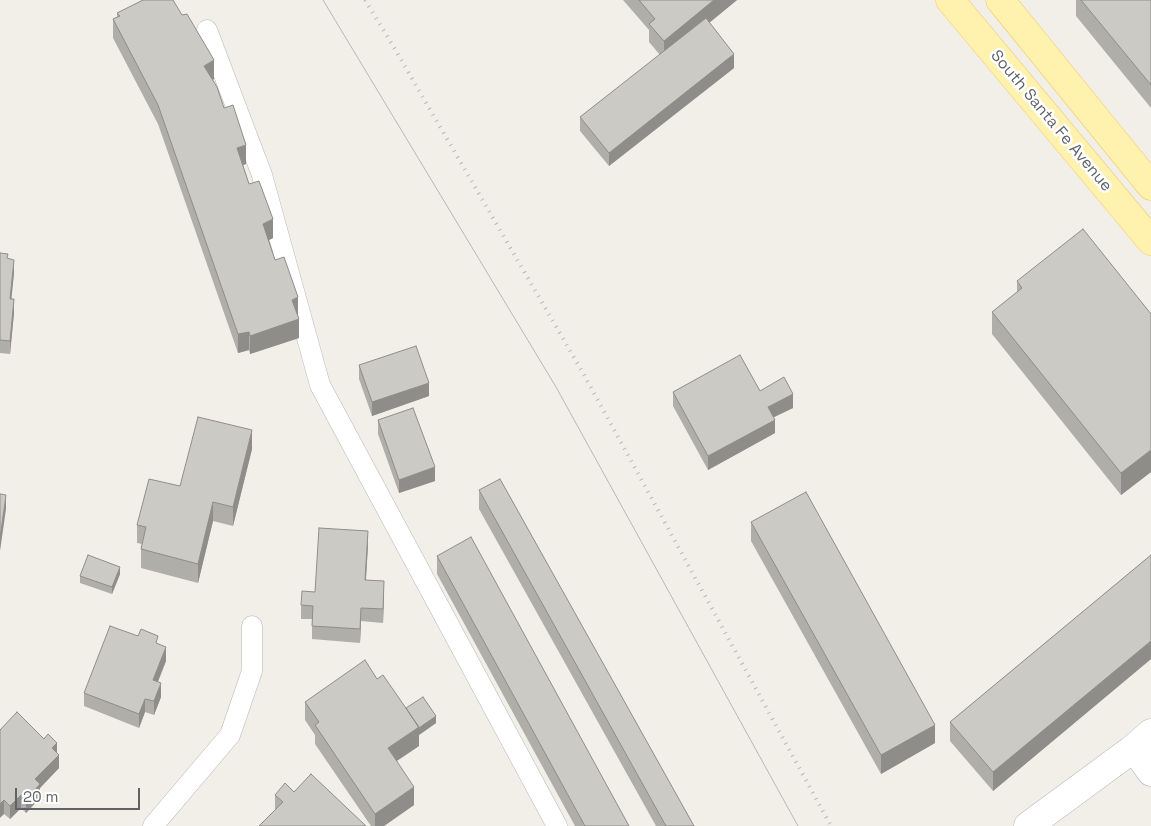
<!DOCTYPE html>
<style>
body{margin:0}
#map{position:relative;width:1151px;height:826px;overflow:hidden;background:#f1efe8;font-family:"Space Grotesk",sans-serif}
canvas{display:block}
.scale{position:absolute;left:15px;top:788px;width:125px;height:22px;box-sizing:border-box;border:2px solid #5f6368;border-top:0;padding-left:6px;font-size:15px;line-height:18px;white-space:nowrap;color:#5f6368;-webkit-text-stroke:4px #fff;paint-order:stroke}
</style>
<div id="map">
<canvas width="1151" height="826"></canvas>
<div class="scale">20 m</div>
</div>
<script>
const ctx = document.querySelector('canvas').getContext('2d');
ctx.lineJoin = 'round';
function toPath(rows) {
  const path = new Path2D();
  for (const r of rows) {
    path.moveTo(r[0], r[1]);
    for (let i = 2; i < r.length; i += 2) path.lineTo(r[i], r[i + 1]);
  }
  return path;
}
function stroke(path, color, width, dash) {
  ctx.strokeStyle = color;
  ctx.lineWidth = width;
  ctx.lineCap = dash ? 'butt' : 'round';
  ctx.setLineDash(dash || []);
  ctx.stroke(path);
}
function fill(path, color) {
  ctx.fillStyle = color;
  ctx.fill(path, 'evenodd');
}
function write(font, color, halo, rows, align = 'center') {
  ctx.font = font + ' "Space Grotesk",sans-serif';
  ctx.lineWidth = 5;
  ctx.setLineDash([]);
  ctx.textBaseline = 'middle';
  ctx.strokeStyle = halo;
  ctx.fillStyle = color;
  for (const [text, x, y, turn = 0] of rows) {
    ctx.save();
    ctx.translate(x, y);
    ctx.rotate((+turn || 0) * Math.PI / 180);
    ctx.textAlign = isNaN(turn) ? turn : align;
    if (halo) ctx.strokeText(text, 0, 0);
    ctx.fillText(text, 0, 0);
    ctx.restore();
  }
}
const lane = toPath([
 [207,30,262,175,320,385,557,826],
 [153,826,230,735,252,671,252,626]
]);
const street = toPath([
 [1134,748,1151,772]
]);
const secondary = toPath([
 [1028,826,1134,748,1151,733]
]);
const primary = toPath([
 [950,0,1151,241],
 [1000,0,1151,186]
]);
stroke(lane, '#b5b8bc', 21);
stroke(street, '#b5b8bc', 29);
stroke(secondary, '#b6babf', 29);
stroke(primary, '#f2c960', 29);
stroke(lane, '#fff', 20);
stroke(street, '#fff', 28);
stroke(secondary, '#fff', 28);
stroke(primary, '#fff2af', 28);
stroke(toPath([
 [323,0,556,387,798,826]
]), '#b6b7b8', 1);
stroke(toPath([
 [365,0,396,51,583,373,831,826]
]), '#b6b7b8', 4, [1, 6]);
fill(toPath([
 [623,0,737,0,709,23,734,68,609,166,580,131,580,117,660,55,649,42,649,30],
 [1076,0,1151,0,1151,108,1076,16],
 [117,13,214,79,213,80,246,164,243,165,249,184,273,238,269,240,275,260,298,316,299,338,250,354,249,350,238,353,158,124,113,38,113,19,117,17],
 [0,253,8,259,14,273,11,299,14,313,10,354,0,353],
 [1017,281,1151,314,1151,472,1121,495,992,334,992,312,1017,292],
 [359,365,429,396,372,416,359,379],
 [673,392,793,408,774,417,775,433,708,470,673,406],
 [378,420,435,481,399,493,378,434],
 [252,449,233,526,213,521,198,583,141,568,141,549,142,544,137,543,137,525,180,486],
 [479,490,694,826,656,826,479,509],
 [751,522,935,743,881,774,751,541],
 [368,545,366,580,384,594,383,623,361,621,360,643,312,639,312,619,301,619,301,605],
 [1151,555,1151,659,993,791,950,741,950,722],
 [437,556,629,826,575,826,437,574],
 [120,574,112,594,80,583,80,576],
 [158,644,166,661,158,682,161,697,154,715,145,712,139,728,84,706,84,693],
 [377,679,406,708,436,723,419,735,419,746,396,761,414,805,384,826,371,826,315,744,315,735,305,720,305,702],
 [0,730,57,752,59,768,40,788,40,798,26,813,21,808,10,819,4,814],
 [294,792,275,810,275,795]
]), '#afaea9');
fill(toPath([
 [714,0,737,0,664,60,664,41],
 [734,54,734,68,609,166,609,153],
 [214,60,214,79,204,84,204,66],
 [246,145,246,164,237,167,237,148],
 [273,219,273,238,263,243,263,224],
 [14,260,14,273,10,313,10,299],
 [298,297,298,316,292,319,292,300],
 [14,299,14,313,10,354,10,341],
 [299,319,299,338,250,354,250,336],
 [249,332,249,350,238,353,238,334],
 [429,383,429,396,372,416,372,402],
 [793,394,793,408,768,420,768,407],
 [775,420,775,433,708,470,708,456],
 [252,430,252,449,233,526,233,507],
 [1151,450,1151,472,1121,495,1121,473],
 [435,467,435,481,399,493,399,480],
 [6,495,6,509,0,551,0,538],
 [213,502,213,521,198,583,198,564],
 [368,531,368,545,365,593,365,580],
 [120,567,120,574,112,594,112,587],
 [384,581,384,594,383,623,383,609],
 [361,608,361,621,360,643,360,629],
 [1151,641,1151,659,993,791,993,772],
 [166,647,166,661,153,693,153,680],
 [161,683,161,697,154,715,154,701],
 [145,699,145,712,139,728,139,714],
 [436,716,436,723,419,735,419,746,388,767,388,748],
 [935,725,935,743,881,774,881,755],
 [57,743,57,757,59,755,59,768,40,788,40,798,26,813,26,800,35,779,52,748],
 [414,787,414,805,384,826,375,826,375,814],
 [21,795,21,808,10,819,10,806],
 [4,800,4,814,0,818,0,804]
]), '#8f8d8a');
const building = toPath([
 [143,0,173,0,182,15,187,14,214,60,204,66,217,87,224,108,233,105,246,145,237,148,249,184,259,181,273,219,263,224,275,260,284,257,298,297,292,300,299,319,250,336,249,332,238,334,158,105,113,19,120,16,117,13,143,0],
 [639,0,714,0,664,41,649,24,655,19,639,0],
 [1081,0,1151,0,1151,85,1081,0],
 [706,18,734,54,609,153,580,117,706,18],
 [1083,229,1151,314,1151,450,1121,473,992,312,1022,288,1017,281,1083,229],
 [0,253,8,254,7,258,14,260,10,299,14,299,10,341,0,340,0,253],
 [416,346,429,383,372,402,359,365,416,346],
 [740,355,760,391,784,377,793,394,768,407,775,420,708,456,673,392,740,355],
 [413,408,435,467,399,480,378,420,413,408],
 [198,417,252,430,233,507,213,502,198,564,141,549,146,527,137,525,149,479,180,486,198,417],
 [500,479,694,826,666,826,479,490,500,479],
 [806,492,935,725,881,755,751,522,806,492],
 [0,494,6,495,0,538,0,494],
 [319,528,368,531,365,580,384,581,383,609,361,608,360,629,312,626,313,606,301,605,302,591,315,592,319,528],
 [471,537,629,826,585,826,437,556,471,537],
 [88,555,120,567,112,587,80,576,88,555],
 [1151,555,1151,641,993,772,950,722,1151,555],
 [110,626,138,636,141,629,158,636,156,643,166,647,153,680,161,683,154,701,145,699,139,714,84,693,110,626],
 [365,660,377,679,383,675,419,727,388,748,414,787,375,814,315,725,319,722,305,702,365,660],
 [423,697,436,716,419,728,406,708,423,697],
 [17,712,44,739,48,734,57,743,52,748,59,755,35,779,40,784,26,800,21,795,10,806,4,800,0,804,0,730,17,712],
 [311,774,366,826,259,826,283,802,275,795,285,783,294,792,311,774]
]);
fill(building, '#cccac5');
stroke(building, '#8f8d8a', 1);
write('16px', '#5f6368', '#fff', [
 ["South Santa Fe Avenue",1051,121,50]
]);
</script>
